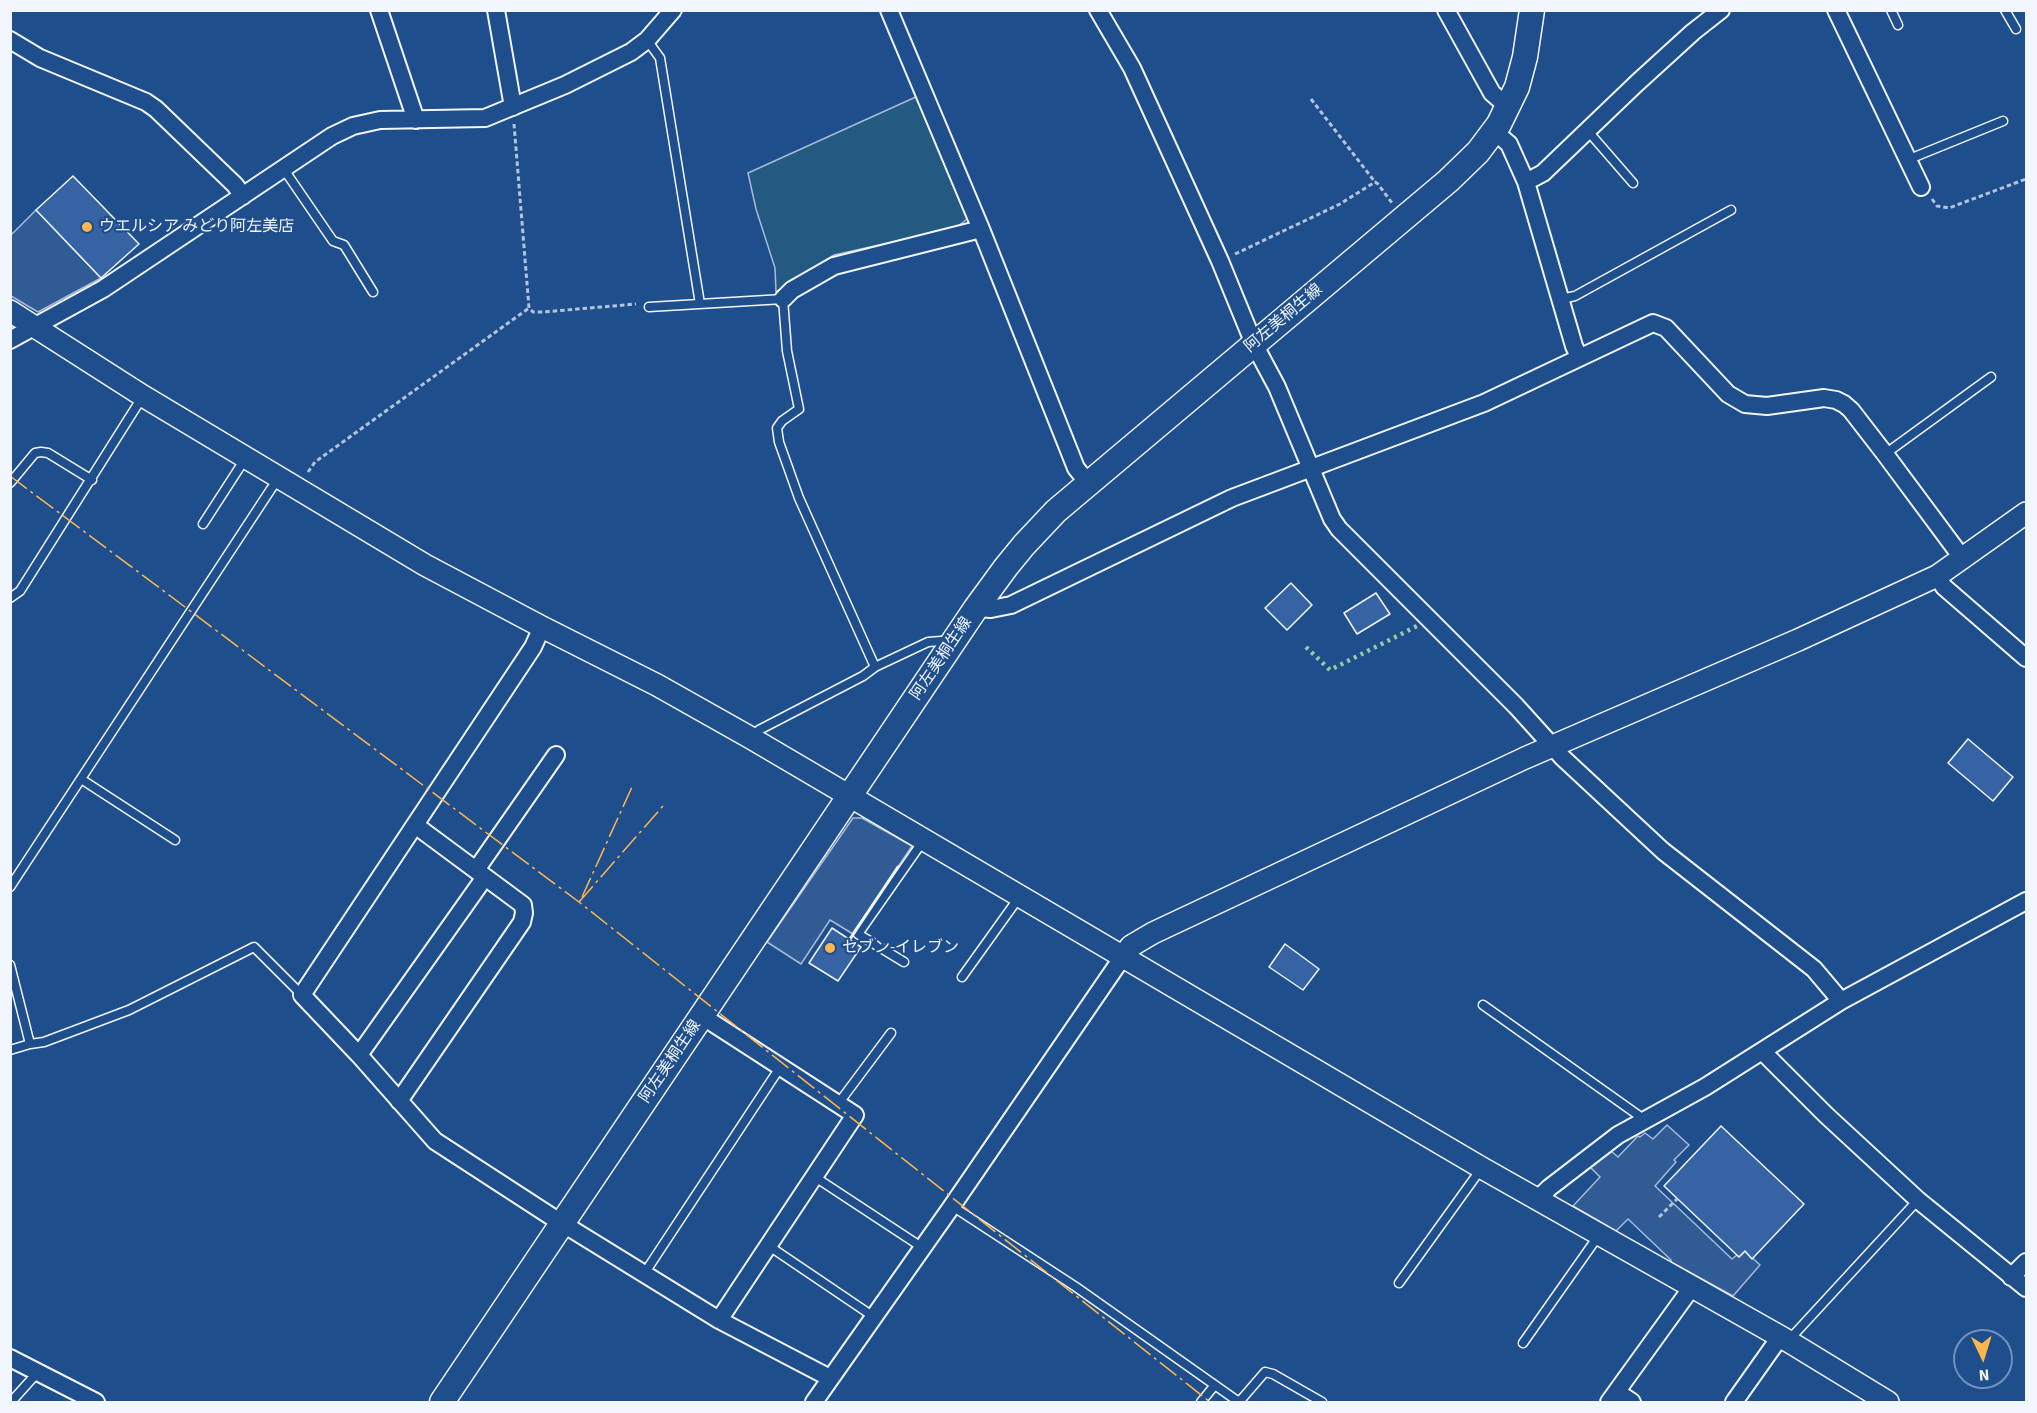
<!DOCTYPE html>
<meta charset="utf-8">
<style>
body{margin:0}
#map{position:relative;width:2037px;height:1413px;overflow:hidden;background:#1f4e8c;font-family:"Source Sans 3",sans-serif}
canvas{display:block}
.frame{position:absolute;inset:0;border:12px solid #f2f6ff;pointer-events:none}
.north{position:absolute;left:1953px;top:1329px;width:60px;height:60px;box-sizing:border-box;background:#1f4e8c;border:2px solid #7391ba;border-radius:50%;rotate:176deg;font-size:16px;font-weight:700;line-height:24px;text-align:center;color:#f2f6ff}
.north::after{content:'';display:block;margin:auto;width:21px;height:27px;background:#ffb74d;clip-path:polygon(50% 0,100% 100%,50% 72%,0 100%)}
</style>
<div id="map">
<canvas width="2037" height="1413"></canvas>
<div class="frame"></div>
<div class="north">N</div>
</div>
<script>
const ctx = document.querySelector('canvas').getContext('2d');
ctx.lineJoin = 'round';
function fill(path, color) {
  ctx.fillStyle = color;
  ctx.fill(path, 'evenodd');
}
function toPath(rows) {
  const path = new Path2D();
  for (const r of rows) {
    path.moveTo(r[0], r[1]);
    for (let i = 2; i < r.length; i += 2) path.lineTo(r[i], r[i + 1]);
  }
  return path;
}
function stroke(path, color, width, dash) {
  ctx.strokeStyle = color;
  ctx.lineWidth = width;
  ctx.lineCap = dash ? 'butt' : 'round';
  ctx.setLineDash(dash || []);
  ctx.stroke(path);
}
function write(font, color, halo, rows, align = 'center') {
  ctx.font = font + ' "Source Sans 3","Noto Sans JP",sans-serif';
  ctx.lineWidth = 4.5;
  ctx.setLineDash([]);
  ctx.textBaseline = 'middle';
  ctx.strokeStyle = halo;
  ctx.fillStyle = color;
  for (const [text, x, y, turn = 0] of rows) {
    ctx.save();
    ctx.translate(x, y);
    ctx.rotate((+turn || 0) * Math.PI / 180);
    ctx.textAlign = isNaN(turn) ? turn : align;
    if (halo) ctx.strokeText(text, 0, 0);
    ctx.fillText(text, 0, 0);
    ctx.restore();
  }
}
const green = toPath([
 [918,96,968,218,956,228,834,255,776,292,775,268,756,209,748,173,918,96]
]);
fill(green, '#245a82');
stroke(green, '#a8bbd7', 1.5);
const parking = toPath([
 [36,210,101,278,38,312,11,296,11,235,36,210],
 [853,818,862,818,912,846,853,934,830,920,801,964,767,942,853,818],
 [1667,1125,1689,1145,1674,1160,1676,1162,1655,1186,1732,1259,1737,1255,1739,1257,1745,1251,1760,1265,1733,1296,1671,1262,1671,1260,1628,1219,1616,1231,1573,1206,1600,1177,1590,1167,1611,1151,1618,1157,1638,1136,1640,1137,1645,1133,1653,1139,1667,1125]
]);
fill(parking, '#305b95');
stroke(parking, '#a8bbd7', 1.5);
const building = toPath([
 [73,176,139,244,101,278,36,210,73,176],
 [1291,583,1312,605,1287,630,1265,608,1291,583],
 [1376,593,1390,614,1357,634,1344,613,1376,593],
 [1968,739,2013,777,1993,801,1948,763,1968,739],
 [832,928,861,947,838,981,809,963,832,928],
 [1285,944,1319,969,1303,990,1269,967,1285,944],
 [1721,1126,1804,1204,1752,1259,1745,1251,1739,1257,1664,1186,1721,1126]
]);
fill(building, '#3563a3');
stroke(building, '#f2f6ff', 1.5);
const service = toPath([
 [1891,10,1898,25],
 [2005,10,2016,29],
 [647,40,660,58,700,304],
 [1587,130,1633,183],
 [1907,160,2003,121],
 [283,168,333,241,344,245,373,292],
 [1561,299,1575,296,1731,210],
 [649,307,783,299,787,351,799,409,782,421,777,428,779,442,799,498,875,667],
 [1885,454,1991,377],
 [10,483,35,453,41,452,48,453,92,480],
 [203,524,245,459],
 [10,598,20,591,143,396],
 [752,737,759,730,863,676,875,667,928,642,941,641,949,644],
 [81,779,175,840],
 [10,887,271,489,279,478],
 [904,962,858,934,923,841],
 [10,965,30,1044],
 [962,977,1020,896],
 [1483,1005,1645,1120],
 [10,1050,30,1044,44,1042,129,1010,254,947,302,995],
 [838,1104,891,1033],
 [815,1177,923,1248],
 [952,1206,1076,1287,1236,1400,1240,1401,1265,1372,1273,1374,1322,1402],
 [769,1246,874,1317],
 [644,1274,781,1066],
 [1399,1283,1481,1169],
 [1788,1341,1918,1200],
 [1523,1343,1599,1235],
 [11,1402,38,1372],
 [1201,1402,1215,1385]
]);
const minor = toPath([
 [379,10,416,120],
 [496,10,513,107],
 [889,10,981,229,1076,468,1088,483],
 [1098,10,1132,68,1220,261,1254,344,1277,387,1332,519,1339,529,1516,706,1563,758,1663,851,1814,969,1841,1001],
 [1446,10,1492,93,1508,107],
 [1836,10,1921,187],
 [10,40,40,58,146,102,156,109,235,185,243,196],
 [1494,131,1509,144,1526,182,1574,346,1579,357],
 [1526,182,1543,173,1637,83,1693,32,1721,10],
 [783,299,792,290,834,266,981,229],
 [10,340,103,289,332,136,353,126,380,120,485,118,565,85,631,52,647,40,673,10],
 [1937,576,1944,587,2026,658],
 [976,608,991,609,1011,605,1232,498,1484,403,1653,323,1666,328,1728,394,1745,404,1767,406,1824,398,1836,400,1844,404,1851,410,1885,454,1963,559],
 [542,627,533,647,302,995,359,1055,435,1141,552,1217,719,1320,830,1378],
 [476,870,556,755],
 [702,1016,855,1115,719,1320],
 [1763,1052,1826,1115,1918,1200,2026,1288],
 [359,1055,485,877],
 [399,1101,522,922,524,913,523,905,415,825],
 [1537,1200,1549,1188,1618,1135,1705,1087,1841,1001,2026,901],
 [2011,1277,2026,1262],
 [10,1358,96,1402],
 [1617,1392,1632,1402],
 [814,1402,952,1206,1122,958],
 [1609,1402,1692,1287],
 [1734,1402,1780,1337]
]);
const tertiary = toPath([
 [10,311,143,396,425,565,542,627,657,685,751,738,1482,1168,1788,1341,1888,1402],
 [1122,958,1131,946,1153,933,1525,758,1798,640,1937,576,2026,513]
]);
const secondary = toPath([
 [442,1402,976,608,1006,567,1024,545,1056,511,1448,181,1478,152,1499,124,1517,87,1525,57,1532,10]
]);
stroke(service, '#f2f6ff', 11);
stroke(minor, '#f2f6ff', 20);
stroke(tertiary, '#f2f6ff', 24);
stroke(secondary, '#f2f6ff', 27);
stroke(toPath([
 [1311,99,1375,182],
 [514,124,529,308,533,312,543,312,636,304],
 [1932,199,1937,206,1949,208,2026,179],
 [1235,254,1340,204,1375,182,1378,184,1392,203],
 [308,472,315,462,529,308],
 [1659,1217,1677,1199]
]), '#b3c4dc', 3, [4.5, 3]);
stroke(service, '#1f4e8c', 8);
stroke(minor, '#1f4e8c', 16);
stroke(tertiary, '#1f4e8c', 21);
stroke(secondary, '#1f4e8c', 24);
stroke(toPath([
 [1306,647,1330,670,1419,625]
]), '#97c8a6', 4.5, [3, 4.5]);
stroke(toPath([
 [850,939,898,867]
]), '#f2f6ff', 3);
stroke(toPath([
 [10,476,579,902,1210,1402],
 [582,897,632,787],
 [579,902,663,806]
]), '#ffb74d', 1.5, [21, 4.5, 3, 4.5]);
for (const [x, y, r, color] of [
 [87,227,6,"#ffb74d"],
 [830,948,6,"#ffb74d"]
]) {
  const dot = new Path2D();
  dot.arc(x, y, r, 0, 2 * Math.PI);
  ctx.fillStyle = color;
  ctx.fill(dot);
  stroke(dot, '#1f4e8c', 2);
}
write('16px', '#f2f6ff', '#1f4e8c', [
 ["ウエルシア みどり阿左美店",99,227],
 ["セブン-イレブン",842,948]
], 'left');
write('16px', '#f2f6ff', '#1f4e8c', [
 ["阿左美桐生線",1284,319,-40],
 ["阿左美桐生線",942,659,-56],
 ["阿左美桐生線",671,1062,-56]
]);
</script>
